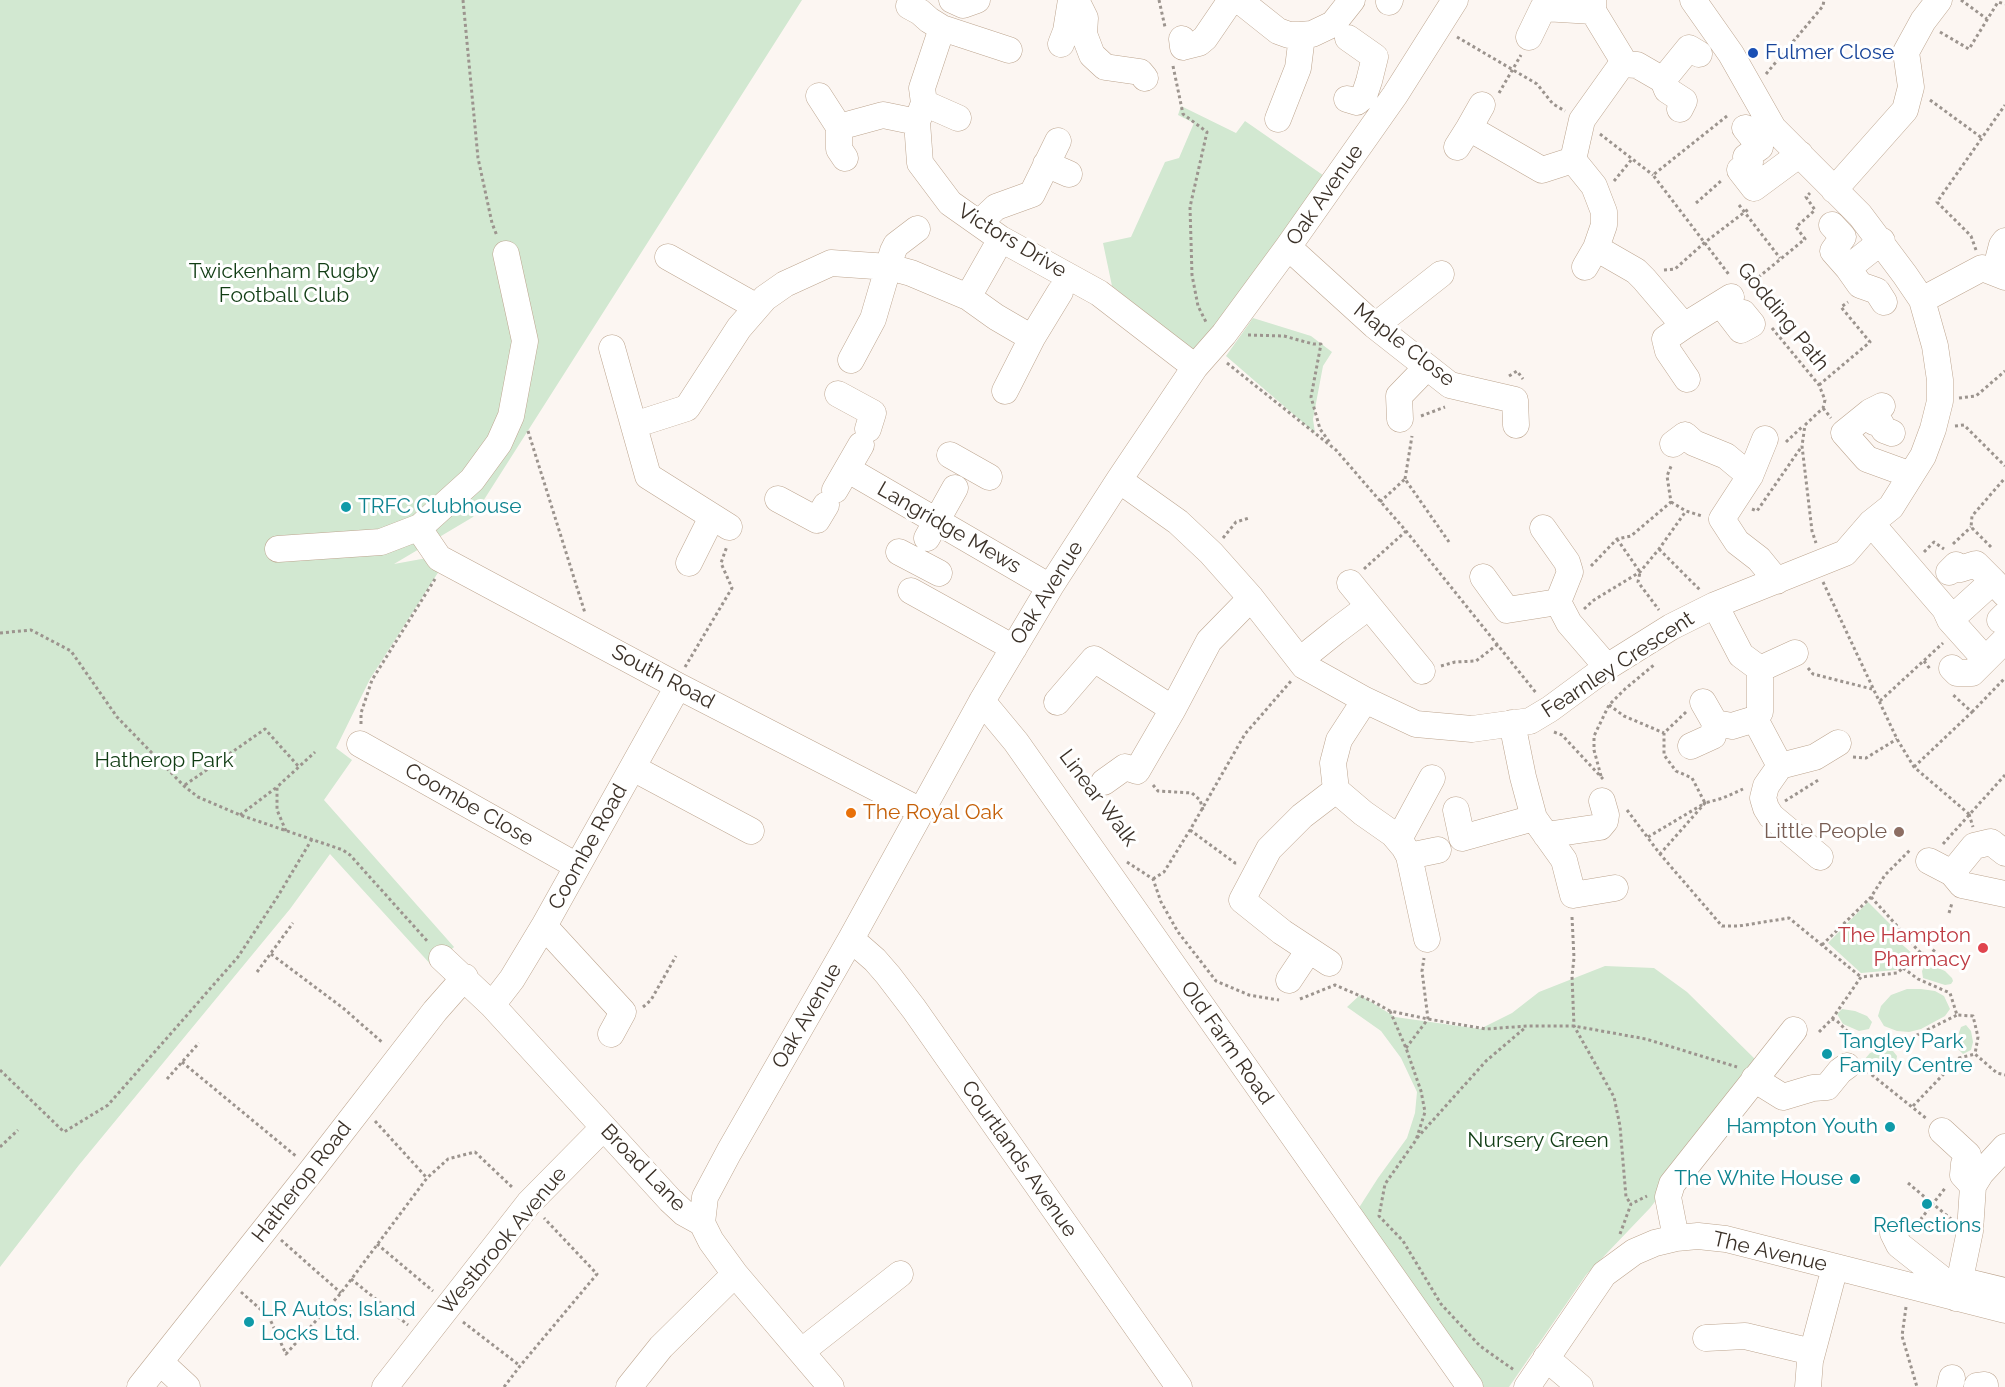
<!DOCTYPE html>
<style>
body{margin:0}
canvas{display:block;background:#fcf6f2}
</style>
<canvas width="2005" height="1387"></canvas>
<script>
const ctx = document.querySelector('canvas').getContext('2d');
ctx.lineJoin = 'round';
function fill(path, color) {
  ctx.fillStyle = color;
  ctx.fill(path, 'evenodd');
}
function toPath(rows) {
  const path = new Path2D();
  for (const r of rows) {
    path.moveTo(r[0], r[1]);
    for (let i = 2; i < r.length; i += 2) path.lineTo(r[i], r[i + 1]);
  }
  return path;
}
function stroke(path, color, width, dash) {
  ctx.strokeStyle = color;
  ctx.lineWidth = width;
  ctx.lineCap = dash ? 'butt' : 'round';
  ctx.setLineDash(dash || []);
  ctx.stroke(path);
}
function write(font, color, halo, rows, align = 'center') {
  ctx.font = font + ' Raleway,sans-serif';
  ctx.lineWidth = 6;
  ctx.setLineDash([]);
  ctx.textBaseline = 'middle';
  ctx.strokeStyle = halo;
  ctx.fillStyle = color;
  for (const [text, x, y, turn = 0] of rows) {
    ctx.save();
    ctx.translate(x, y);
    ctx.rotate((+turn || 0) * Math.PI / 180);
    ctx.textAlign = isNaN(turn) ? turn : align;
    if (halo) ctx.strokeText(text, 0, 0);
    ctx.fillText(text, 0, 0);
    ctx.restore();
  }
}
fill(toPath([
 [0,0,802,0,473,517,394,564,427,558,439,571,370,679,336,748,352,760,324,800,454,947,433,967,330,854,290,909,79,1165,0,1267],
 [1181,106,1236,133,1245,121,1330,180,1195,352,1112,286,1103,243,1131,237,1165,162,1179,158,1194,123,1178,115],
 [1253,318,1311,336,1332,352,1323,366,1313,419,1315,433,1226,356],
 [1868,902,1900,934,1897,940,1914,955,1896,970,1861,973,1828,943],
 [1929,964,1945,971,1952,978,1953,981,1951,984,1945,985,1923,978,1922,971,1924,967],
 [1605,966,1654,968,1687,992,1761,1065,1650,1208,1586,1275,1509,1387,1479,1387,1355,1214,1378,1178,1407,1138,1415,1113,1417,1092,1401,1058,1381,1031,1347,1007,1360,995,1395,1017,1480,1029,1512,1013,1539,992],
 [1907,989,1921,989,1935,991,1944,996,1950,1009,1945,1016,1921,1029,1909,1032,1897,1031,1884,1026,1878,1016,1881,1006,1891,995],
 [1842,1009,1855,1011,1867,1016,1872,1022,1869,1029,1859,1031,1843,1024,1837,1014],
 [1966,1025,1971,1031,1973,1042,1971,1050,1963,1054,1957,1048,1956,1041,1961,1027],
 [1881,1049,1893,1051,1897,1056,1896,1062,1883,1070,1874,1073,1867,1068,1864,1060,1870,1053]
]), '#d2e8d1');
const minor = toPath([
 [952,0,963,5,977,0],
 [1076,0,1085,18,1084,34,1092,55,1105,67,1140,72,1145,78],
 [1239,0,1278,31,1289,35,1300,35,1312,34,1333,24,1352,0],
 [1593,0,1593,11,1621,57,1622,64,1582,120,1573,160,1594,186,1604,212,1604,225,1596,248,1636,271,1644,279,1684,326,1665,339,1668,351,1687,379],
 [1389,2,1390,0],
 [909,6,920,12,929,20,942,28],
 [1529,37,1543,8,1593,11],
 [1182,39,1183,47,1199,43,1205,38,1231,0],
 [1061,44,1066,31,1071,0],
 [1622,64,1637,65,1663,80],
 [1663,80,1689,48,1699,54],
 [1663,80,1667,90,1684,101,1680,109],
 [819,96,839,127,883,115,917,122],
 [1347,99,1357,102,1364,96,1369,81,1375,57,1348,38],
 [924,103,922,88,942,28,1009,50],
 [1482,105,1469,128,1542,170,1573,160],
 [958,118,924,103,917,122,920,163,950,203,1001,239,1099,293,1195,367],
 [1278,119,1298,68,1301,44,1300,35],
 [839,127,839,149,845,158],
 [1745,128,1760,147,1746,157,1750,162,1740,170,1754,188,1800,154],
 [1457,147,1469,128],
 [1046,164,1069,174],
 [1834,190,1905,110,1911,87,1906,52,1923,21,1939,0],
 [979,223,996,207,1032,194,1058,141],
 [1832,225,1843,237,1833,251,1848,268,1882,241],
 [1288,247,1375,326,1450,385,1515,400,1516,425],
 [668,257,757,307],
 [1585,267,1596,248],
 [1848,268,1860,285,1877,291,1884,302],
 [1995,272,2002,245,2005,241],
 [968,297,1001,239],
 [1922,300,1982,268,2005,277],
 [1721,304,1741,330,1752,324,1743,313],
 [1375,326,1441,274],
 [1684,326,1731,297],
 [612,348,648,476,729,527],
 [851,360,873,319,893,251,896,245,917,229],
 [1005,391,1032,338,1060,292],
 [838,394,873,413,868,429],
 [1882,406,1870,412,1844,433,1867,459,1911,475],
 [1867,415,1874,422,1881,424,1884,430,1892,433],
 [1400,419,1399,396,1427,367],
 [634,425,687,408,739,328,765,298,785,284,831,263,889,267,911,273,968,297,996,317,1032,338],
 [1765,439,1750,476,1722,519,1737,542,1759,559,1777,581],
 [1673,444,1685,435,1694,443,1726,456,1750,476],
 [950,455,989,477],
 [847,469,1050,587],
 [1119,480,1178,522,1211,553,1251,598,1304,666,1365,700,1416,724,1472,729,1530,721,1550,709,1607,667,1671,627,1715,605,1845,553,1871,523,1891,507,1923,456,1933,429,1940,401,1940,380,1935,346,1922,300,1905,275,1860,215,1773,128,1731,54,1693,0],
 [835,490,861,445],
 [778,499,817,520,826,505],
 [1871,523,1945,609,1950,620,1985,659],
 [420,527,422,533,439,558,678,686,921,811],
 [1543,528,1567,562,1570,572,1558,602],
 [927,538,955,488],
 [278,549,381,542,420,527,472,480,499,443,511,416,525,341,506,254],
 [899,552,939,573],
 [689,563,712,517],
 [1949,572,1956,565,1960,569,1976,564,1993,581],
 [1483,577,1507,610,1558,602,1569,623,1607,667],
 [1350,583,1422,671],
 [911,591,1014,648],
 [1715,605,1741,655,1760,669,1760,712,1755,719,1780,766,1815,757,1838,743],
 [1950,620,1993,581,2005,594],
 [2000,620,2005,615],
 [1300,660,1336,631,1368,607],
 [1952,668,1957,673,1972,673,2005,640],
 [1760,669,1795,653],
 [1365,700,1339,740,1333,763,1336,790,1363,813,1393,834,1404,847,1409,856,1427,939],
 [982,701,1016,742,1470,1387],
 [1057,702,1094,659,1173,709,1209,641,1251,598],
 [1703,702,1715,723,1732,726,1755,719],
 [1512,723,1523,777,1534,818,1564,860,1573,895,1615,888],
 [360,744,577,866],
 [1691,746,1713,736,1715,723],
 [1780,766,1766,786,1763,798,1766,808,1771,816,1820,857],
 [633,768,751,831],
 [1104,782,1125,767,1137,771,1173,709],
 [1456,810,1462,838,1534,818],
 [1546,835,1600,827,1605,821,1606,815,1602,801],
 [1399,839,1432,778],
 [2005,853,1991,842,1974,846,1952,873,1962,885,2005,894],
 [1409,856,1438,850],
 [1929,861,1952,873],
 [544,926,623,1012,611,1034],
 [851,939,875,960,888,975,914,1009,1179,1387],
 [442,958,492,1005,670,1200,684,1213,702,1223,711,1241,735,1274,831,1387],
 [1329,963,1282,932,1242,900,1269,849,1302,816,1336,790],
 [1289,980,1309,950],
 [492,1005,512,979,544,926,678,686],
 [1754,1079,1783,1097,1813,1088,1827,1087,1840,1071,1847,1066],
 [1942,1131,1968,1155,1964,1164,1963,1175,1973,1186],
 [702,1223,705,1197,729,1152,851,939,982,701,1050,587,1119,480,1195,367,1224,334,1288,247,1395,95,1455,0],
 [1893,1233,1899,1245,1947,1283,1958,1285],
 [1676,1238,1668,1197,1672,1184,1794,1030],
 [1959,1280,2005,1291],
 [1956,1298,1970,1231,1973,1186,1981,1173,2005,1147],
 [1706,1338,1745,1336,1812,1352],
 [802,1351,900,1274],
 [1546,1358,1580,1387],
 [160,1362,187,1387],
 [1977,1386,1985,1385,1985,1387],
 [140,1387,312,1170,435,1011,465,977],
 [385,1387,529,1203,603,1128],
 [629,1387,661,1347,735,1274],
 [1527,1387,1604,1274,1634,1252,1655,1243,1676,1238,1698,1236,1726,1239,2005,1310],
 [1808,1387,1810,1361,1835,1267],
 [1950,1387,1952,1378]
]);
stroke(minor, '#bda58f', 27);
stroke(toPath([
 [463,0,478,158,492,223,497,236],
 [1159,0,1165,27],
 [1961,0,1987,19],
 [1940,32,1969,49,1998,2,2005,4],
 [1457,37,1537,84,1553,104,1565,111],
 [1173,66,1183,114,1207,132,1190,207,1192,275,1198,306,1207,324],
 [1766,74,1823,6,1824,0],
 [1499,93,1521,55],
 [1930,100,1982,138],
 [1727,116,1653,175,1730,276],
 [1600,134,1653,175],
 [1614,181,1632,159],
 [1696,203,1721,181],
 [1739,205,1780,258],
 [1976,250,1971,236,1937,202,2005,105],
 [1664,270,1675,269,1704,243,1750,208],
 [1749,285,1805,239,1796,227,1815,210,1806,197,1810,193],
 [1772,328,1819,385,1825,400,1823,408,1805,425,1802,446,1812,531,1816,543],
 [1248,335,1284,336,1313,344,1321,344,1311,397,1320,429,1331,444],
 [1227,363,1336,450,1406,531,1537,694],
 [1509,376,1517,371,1523,379],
 [1819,385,1870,342,1841,307,1848,302],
 [1959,398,1976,396,2005,371],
 [1823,408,1831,418],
 [1421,416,1445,407],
 [1955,426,1964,425,2005,466],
 [528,431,585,613],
 [1786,442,1803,426],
 [1405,479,1412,436],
 [1380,502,1405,479,1449,542],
 [1671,502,1686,511,1702,516],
 [1752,509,1757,511,1802,446],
 [1223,538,1236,522,1249,518],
 [1617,539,1640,572,1638,582,1659,610],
 [1953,544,1971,527],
 [1991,547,1971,527,1972,516,2005,478],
 [1659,549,1700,590],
 [1924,552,1934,542,1944,549],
 [1591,566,1617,539,1631,536,1671,502,1667,476,1672,464],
 [1364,569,1406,531],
 [1823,582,1897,739,1914,767,1969,814],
 [1584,609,1594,600,1640,572,1659,549,1686,511],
 [0,633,31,630,71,651,117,717,184,786,198,797,240,815,343,850,350,855,429,943],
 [1924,661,1930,669],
 [1441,666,1455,662,1476,661,1498,644],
 [685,667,732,588,721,563,727,546],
 [1808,668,1813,674,1872,689],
 [1880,701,1943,643],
 [1609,705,1624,716,1664,733],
 [1686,712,1664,733,1664,755,1676,771,1692,778,1705,803,1723,798,1743,789],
 [1972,712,2005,678],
 [361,724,361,713,372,680,435,579],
 [1554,732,1562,735,1603,779],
 [1853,757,1866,758,1897,739],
 [1914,767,1972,712,1952,694],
 [1601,776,1594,750,1594,736,1609,705,1625,689,1655,664],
 [185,785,265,729,299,767],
 [1153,785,1158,791,1192,793,1200,800,1203,810],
 [1785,801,1820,779],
 [1627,810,1660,854,1722,926,1739,926,1789,918,1861,977],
 [1969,814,1973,827],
 [240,815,277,787],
 [1190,830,1235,863,1238,863],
 [286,831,277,810,277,787,315,752],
 [1648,837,1705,803,1660,854],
 [1943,844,2005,775],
 [1127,862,1153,879,1161,902,1178,932,1216,981,1249,995,1279,1000],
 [1153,879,1164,872,1190,830,1245,734,1291,681],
 [1871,897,1899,928,1900,932,1921,953],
 [1949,913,1952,903],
 [1572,917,1574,958,1572,976,1574,1026,1614,1097,1620,1126,1626,1197,1631,1204],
 [1822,945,1871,897,1885,875,1910,850],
 [271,954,343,1008,383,1043],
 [1903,968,1918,979,1950,993,1957,1015,1973,1016,1978,1037,1975,1054,1997,1073,2005,1075],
 [257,972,293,923],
 [1300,999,1335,985,1372,1001,1390,1011,1428,1019,1486,1029,1527,1026,1574,1026,1646,1039,1737,1067],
 [643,1007,651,1000,676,956],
 [1390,1011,1406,1048,1421,1091,1425,1112,1416,1140,1385,1184,1379,1216,1403,1241,1441,1304,1480,1346,1514,1370],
 [1832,1019,1861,977,1897,973,1921,953,1930,955,1936,948],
 [1819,1032,1832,1019,1837,1021,1849,1033,1853,1047],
 [1852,1040,1886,1036,1907,1040,1957,1015],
 [1406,1048,1428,1019,1422,971,1424,958],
 [182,1062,297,1157],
 [0,1070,64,1132,108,1105,238,957,278,896,312,839],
 [1867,1071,1927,1119],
 [167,1079,199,1043],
 [1913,1106,1959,1058,1975,1054],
 [375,1121,427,1178],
 [1417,1138,1486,1061,1526,1027],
 [0,1147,18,1130],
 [1908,1183,1951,1219],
 [1915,1227,1951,1229],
 [1913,1229,1946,1187],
 [1620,1234,1631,1204,1647,1196],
 [281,1240,341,1293],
 [377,1244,433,1291],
 [351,1279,408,1325],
 [241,1292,269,1317,286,1354,341,1293,427,1178,448,1159,475,1152,513,1188],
 [1906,1307,1902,1336,1917,1387],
 [463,1322,519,1365],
 [504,1387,520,1366,597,1274,544,1218]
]), '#9c948e', 3, [3, 3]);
stroke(minor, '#fff', 26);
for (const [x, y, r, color] of [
 [1753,53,6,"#1a4fb4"],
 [346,507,6,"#0f9aa8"],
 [851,813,6,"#e8710a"],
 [1899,832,6,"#8d6e63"],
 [1983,948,6,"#e0444e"],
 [1827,1054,6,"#0f9aa8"],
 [1890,1127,6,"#0f9aa8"],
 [1855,1179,6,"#0f9aa8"],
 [1927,1204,6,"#0f9aa8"],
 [249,1322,6,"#0f9aa8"]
]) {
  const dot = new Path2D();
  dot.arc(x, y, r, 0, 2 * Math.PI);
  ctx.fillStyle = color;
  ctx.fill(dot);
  stroke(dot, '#fff', 2);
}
write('21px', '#164399', '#fff', [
 ["Fulmer Close",1765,53]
], 'left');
write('21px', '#3b3128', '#fff', [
 ["Oak Avenue",1325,195,-55],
 ["Victors Drive",1012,241,31],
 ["Godding Path",1783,317,51],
 ["Maple Close",1404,345,38],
 ["Langridge Mews",949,528,30],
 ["Oak Avenue",1047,593,-58],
 ["Fearnley Crescent",1618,665,-33],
 ["South Road",663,677,28],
 ["Linear Walk",1098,798,53],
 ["Coombe Close",469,805,30],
 ["Coombe Road",588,847,-61],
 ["Oak Avenue",807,1016,-60],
 ["Old Farm Road",1227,1043,55],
 ["Courtlands Avenue",1019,1159,55],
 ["Broad Lane",643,1168,46],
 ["Hatherop Road",302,1182,-52],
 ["Westbrook Avenue",503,1241,-50],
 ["The Avenue",1770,1252,13]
]);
write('21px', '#113d14', '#fff', [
 ["Twickenham Rugby",284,272],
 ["Football Club",284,296],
 ["Hatherop Park",164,761],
 ["Nursery Green",1538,1141]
]);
write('21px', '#0d838f', '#fff', [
 ["TRFC Clubhouse",358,507],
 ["Tangley Park",1839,1042],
 ["Family Centre",1839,1066],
 ["Hampton Youth",1878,1127,"right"],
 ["The White House",1843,1179,"right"],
 ["Reflections",1927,1226,"center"],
 ["LR Autos; Island",261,1310],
 ["Locks Ltd.",261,1334]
], 'left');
write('21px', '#c56008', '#fff', [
 ["The Royal Oak",863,813]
], 'left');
write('21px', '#785e54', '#fff', [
 ["Little People",1887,832]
], 'right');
write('21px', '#be3a42', '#fff', [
 ["The Hampton",1971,936],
 ["Pharmacy",1971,960]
], 'right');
</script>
